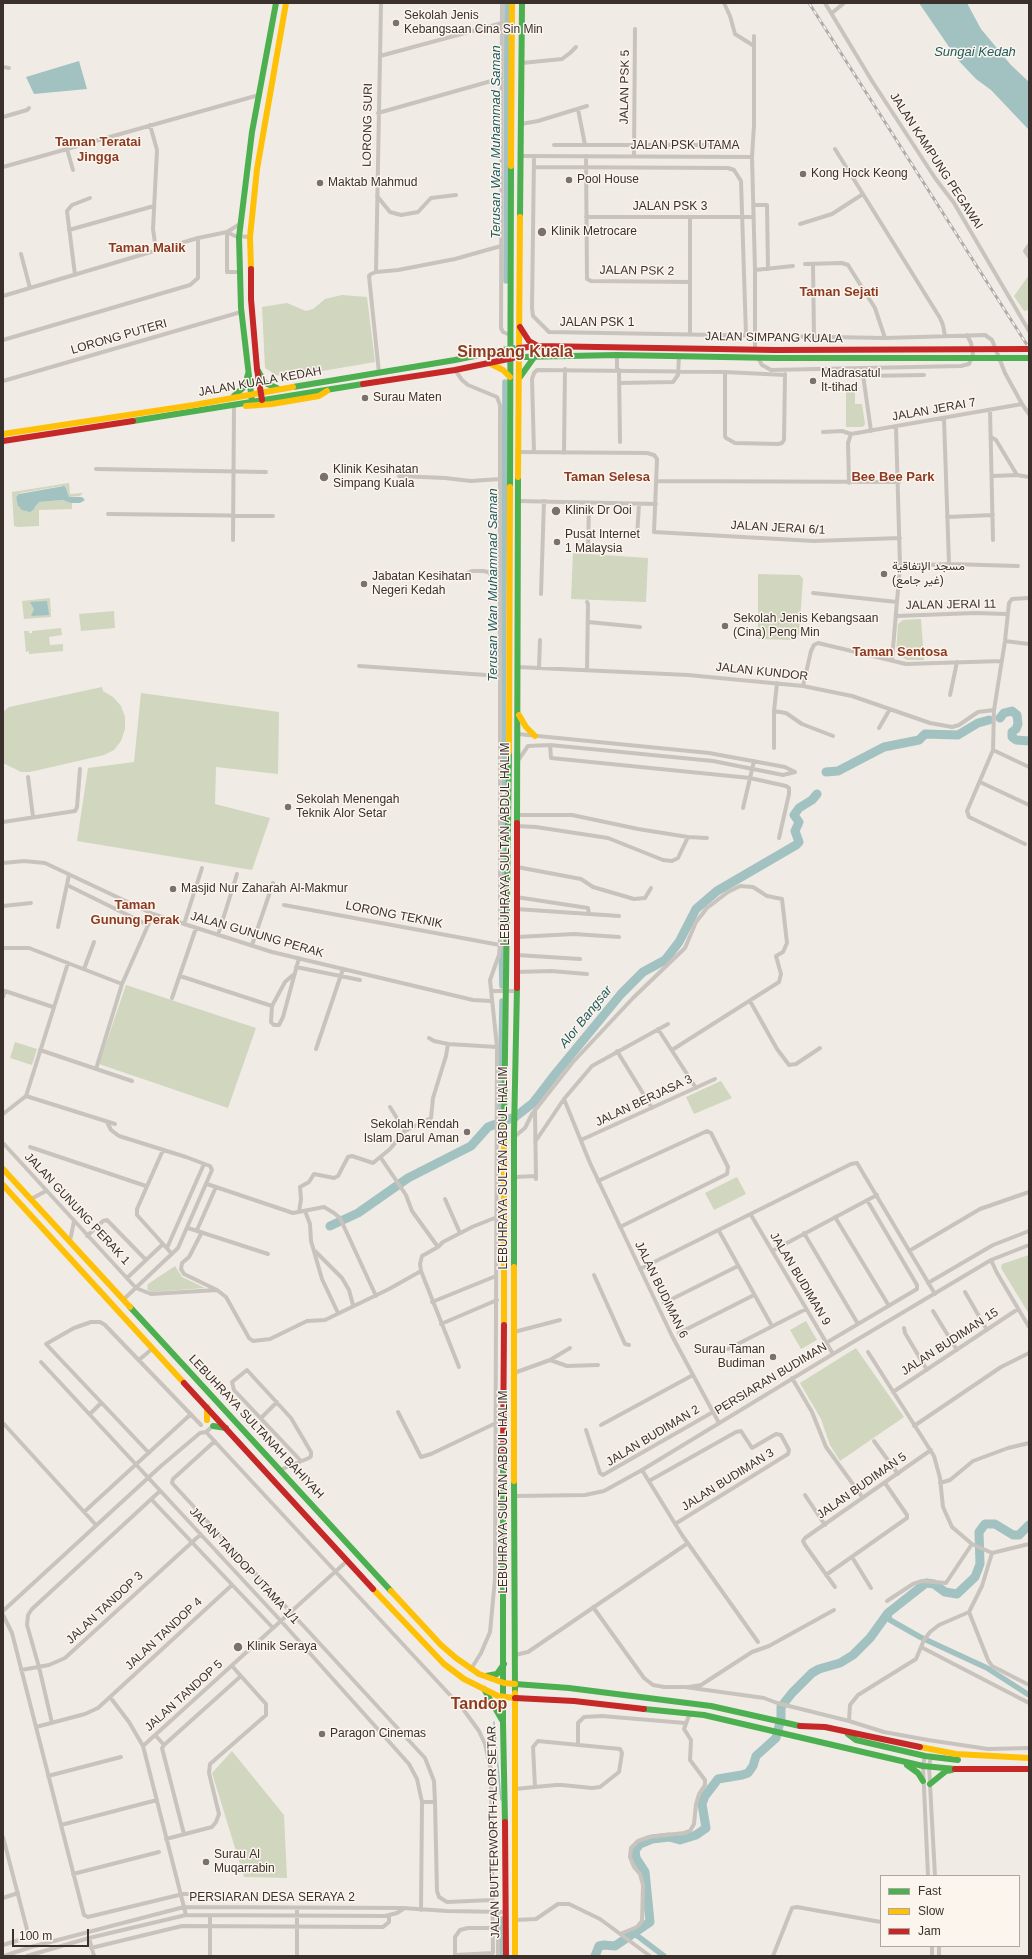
<!DOCTYPE html>
<meta charset="utf-8">
<style>
body{margin:0}
#map{position:relative;width:1032px;height:1959px;overflow:hidden;background:#f0ebe5;font-family:Helvetica,sans-serif}
canvas{display:block}
.frame{position:absolute;inset:0;border:4px solid #3b302b;pointer-events:none}
.legend{position:absolute;left:880px;top:1875px;width:140px;height:72px;box-sizing:border-box;background:#fbf5ee;border:1px solid #aea6a0;margin:0;padding:5px 7px;list-style:none;font-size:12px;color:#3b302b}
.legend li{display:flex;align-items:center;gap:8px;height:20px}
.legend b{width:20px;border:1px solid #aea6a0}
.scale{position:absolute;left:12px;top:1929px;width:77px;height:18px;box-sizing:border-box;border:2px solid #3b302b;border-top:0;padding-left:5px;font-size:12px;line-height:14px;white-space:nowrap;color:#3b302b;-webkit-text-stroke:3px #fbf5ee;paint-order:stroke}
</style>
<div id="map">
<canvas width="1032" height="1959"></canvas>
<div class="frame"></div>
<ul class="legend">
<li><b style="height:5px;background:#4caf50"></b>Fast</li>
<li><b style="height:5px;background:#ffc107"></b>Slow</li>
<li><b style="height:5px;background:#c62828"></b>Jam</li>
</ul>
<div class="scale">100 m</div>
</div>
<script>
const ctx = document.querySelector('canvas').getContext('2d');
ctx.lineJoin = 'round';
function fill(path, color) {
  ctx.fillStyle = color;
  ctx.fill(path, 'evenodd');
}
function toPath(rows) {
  const path = new Path2D();
  for (const r of rows) {
    path.moveTo(r[0], r[1]);
    for (let i = 2; i < r.length; i += 2) path.lineTo(r[i], r[i + 1]);
  }
  return path;
}
function stroke(path, color, width, dash) {
  ctx.strokeStyle = color;
  ctx.lineWidth = width;
  ctx.lineCap = dash ? 'butt' : 'round';
  ctx.setLineDash(dash || []);
  ctx.stroke(path);
}
function write(font, color, halo, rows, align = 'center') {
  ctx.font = font + ' Helvetica,Vazirmatn,sans-serif';
  ctx.lineWidth = 3;
  ctx.setLineDash([]);
  ctx.textBaseline = 'middle';
  ctx.strokeStyle = halo;
  ctx.fillStyle = color;
  for (const [text, x, y, turn = 0] of rows) {
    ctx.save();
    ctx.translate(x, y);
    ctx.rotate((+turn || 0) * Math.PI / 180);
    ctx.textAlign = isNaN(turn) ? turn : align;
    if (halo) ctx.strokeText(text, 0, 0);
    ctx.fillText(text, 0, 0);
    ctx.restore();
  }
}
fill(toPath([
 [1029,275,1029,310,1024,311,1014,296],
 [342,295,367,297,375,362,287,377,276,375,265,368,262,307,287,303,306,311,313,309,325,299],
 [846,392,855,392,855,404,862,404,865,424,863,427,846,427],
 [69,483,70,494,83,493,80,496,69,497,66,488,62,486,20,493,16,497,19,508,35,508,39,502,63,500,72,503,72,509,39,510,39,526,18,527,14,526,12,492],
 [573,553,648,558,646,602,571,599],
 [758,574,800,575,803,579,799,634,794,640,758,639],
 [50,598,51,617,24,619,22,601],
 [114,611,115,628,81,631,79,614],
 [921,619,924,660,907,660,896,654,898,624,903,620],
 [61,628,62,635,49,637,50,645,63,644,63,651,29,654,29,651,26,652,24,631,29,631,29,633,32,633,32,631],
 [102,687,103,691,113,697,121,706,125,717,125,729,121,741,114,750,104,755,30,772,21,772,3,763,3,712,9,707],
 [141,693,279,712,278,774,216,767,215,804,270,818,252,870,77,841,88,768,134,762],
 [126,985,256,1028,228,1108,99,1064],
 [15,1042,37,1049,32,1065,10,1058],
 [721,1081,732,1098,694,1114,686,1097],
 [737,1177,746,1194,714,1210,705,1193],
 [1029,1255,1029,1314,1001,1268,1002,1264],
 [175,1266,182,1277,205,1288,151,1292,147,1289,148,1284],
 [806,1321,817,1340,801,1349,790,1330],
 [856,1348,904,1417,840,1461,830,1445,821,1419,800,1383],
 [232,1751,284,1815,287,1878,244,1877,212,1773]
]), '#d1d6bf');
fill(toPath([
 [919,3,967,3,981,29,1011,65,1029,82,1029,130,991,90,976,79,958,60],
 [79,61,87,89,34,94,26,77],
 [64,486,66,488,69,497,82,497,85,500,80,503,71,503,63,500,39,502,33,510,30,512,22,510,18,506,16,497,19,494],
 [47,601,49,615,31,616,34,609,30,602]
]), '#a1c2c1');
stroke(toPath([
 [494,1722,501,1800]
]), '#a1c2c1', 1.5);
stroke(toPath([
 [506,281,507,3],
 [503,788,505,382],
 [502,876,503,806],
 [501,944,502,986],
 [500,1109,502,1001],
 [888,1613,890,1620,920,1637,987,1668,1029,1695],
 [635,1934,664,1956],
 [502,1956,502,1919]
]), '#a1c2c1', 5.5);
stroke(toPath([
 [1000,718,1004,713,1012,711,1017,715,1018,724,1016,729,1012,732,1012,737,1016,740,1029,741],
 [826,772,838,771,884,747,919,740,925,734,958,735,978,723,989,720],
 [330,1226,358,1213,408,1178,471,1146,488,1127,515,1117,533,1103,556,1073,621,994,643,972,665,960,669,955,679,942,696,909,717,891,796,845,799,842,795,831,799,822,794,815,799,808,812,800,817,794],
 [595,1956,599,1946,604,1945,615,1946,650,1922,645,1872,636,1858,635,1850,640,1844,652,1839,669,1837,680,1840,696,1835,706,1828,702,1804,705,1796,718,1779,742,1775,748,1773,753,1766,756,1756,776,1738,781,1718,781,1707,792,1693,812,1673,819,1669,840,1663,853,1655,870,1638,888,1613,926,1583,934,1584,945,1592,957,1594,975,1577,980,1564,979,1532,985,1524,995,1524,1013,1535,1019,1535,1029,1525]
]), '#a1c2c1', 9);
stroke(toPath([
 [502,3,501,328,503,332,510,335],
 [724,3,730,16,735,34,754,46],
 [825,3,872,81,935,178,954,203,1029,331],
 [832,13,844,3],
 [754,36,754,125,752,157,755,270,755,350],
 [380,56,502,23],
 [522,63,562,59,570,53,576,47],
 [3,67,9,68],
 [578,109,585,145],
 [378,113,502,78],
 [3,117,27,110,29,108],
 [521,124,538,121,587,106],
 [150,125,157,150,153,229,156,250],
 [554,145,736,145],
 [67,149,73,170],
 [835,149,940,318,943,325,945,336],
 [521,156,752,157],
 [534,156,532,308,533,316,549,332,885,338,985,335,992,340,1005,373,1022,404,1029,414],
 [586,156,587,279,591,281,690,282],
 [634,156,635,29],
 [3,167,259,95],
 [534,167,728,168,734,170,741,181,746,335],
 [377,196,390,212,401,215,418,212,431,198,456,195],
 [753,205,767,205,768,269],
 [586,217,753,217],
 [800,224,832,214,863,194],
 [69,230,154,206],
 [227,232,227,272,239,272],
 [227,232,235,236,250,237],
 [1029,245,1025,251,1029,257],
 [21,254,30,288],
 [805,264,842,263,848,265,875,308,885,338],
 [813,264,814,337],
 [755,270,793,266],
 [376,272,381,3],
 [75,275,67,211,72,205,90,198],
 [3,296,198,238,227,232,240,224],
 [690,334,690,217],
 [3,340,190,285,198,278,198,238],
 [617,355,617,370],
 [758,358,762,365,771,370,961,366,969,364,973,354,971,343,967,335],
 [862,368,871,431],
 [455,370,462,380,468,385,497,397,500,405,500,945,499,955,490,980,497,1047,495,1579,490,1632,481,1653,471,1669],
 [619,370,620,442],
 [725,372,725,436,726,438,735,443,778,444,782,443,784,440,785,374],
 [379,373,369,276,371,274,376,272,398,270,455,259,501,246],
 [863,376,924,375],
 [3,381,241,312],
 [619,383,673,382,678,375,679,356],
 [990,410,993,540],
 [944,419,949,564],
 [823,432,842,431,851,434],
 [851,434,1022,404],
 [991,437,996,440,1017,475],
 [519,452,647,453,654,455,657,459,654,532,814,541,900,538],
 [534,452,532,379,534,373,537,370,725,372,785,375],
 [564,453,565,369],
 [96,469,266,472],
 [399,476,445,478,471,481,500,479],
 [993,476,1017,475,1029,477],
 [657,481,899,482],
 [849,483,848,443,851,434],
 [519,501,656,504],
 [108,514,273,516],
 [947,517,993,515],
 [637,537,639,504],
 [233,540,234,405],
 [588,550,589,503],
 [900,566,949,564,1018,566],
 [464,574,472,571,483,571,488,572,494,577,500,578],
 [813,593,897,602],
 [541,594,544,501],
 [896,616,975,613,1007,614],
 [588,622,640,627],
 [1005,641,1029,644],
 [892,660,900,566,896,427],
 [359,666,500,676],
 [517,667,688,675,803,686,852,696,930,723,952,727,959,725,978,712,994,710],
 [539,668,540,640],
 [587,670,588,604,587,602],
 [803,686,811,651,814,645,818,643,906,664,1002,661],
 [950,695,957,662],
 [774,711,786,713,802,724,833,736],
 [879,728,890,709],
 [518,734,709,753,785,767,795,772],
 [550,745,551,758,750,778,786,786,789,788,789,794,779,838],
 [774,748,774,711,777,683],
 [993,750,1029,767],
 [519,759,528,746,550,745,713,761,783,775,795,772],
 [28,777,33,817],
 [980,782,1029,805],
 [743,808,754,761],
 [516,815,572,815,638,829,688,837,707,838],
 [3,822,75,811,77,807,80,769],
 [516,826,536,827,608,838,663,860,672,861,678,858,688,837],
 [1025,844,969,817,967,811,993,750,994,710,1005,641,1009,603,1012,599,1028,598],
 [3,863,24,861,45,863,153,914,272,952,473,1000,491,1001],
 [517,867,581,879,593,887,634,899,645,898,651,888],
 [67,885,148,925],
 [516,897,588,908,589,914],
 [284,905,500,945],
 [3,906,31,903],
 [516,909,619,916],
 [184,924,202,868],
 [58,927,69,875],
 [218,935,237,874],
 [517,937,574,934,619,937],
 [252,945,273,883],
 [3,948,29,948,122,984],
 [517,955,580,959],
 [296,967,360,980],
 [84,969,94,942],
 [516,972,551,971,587,974],
 [293,975,285,982,272,1006,271,1022,274,1025,279,1025,283,1017,299,958],
 [180,976,272,1006],
 [491,991,516,991],
 [3,997,5,991,53,1007],
 [172,998,196,928],
 [750,1001,777,1049,789,1065,796,1064,820,1048],
 [658,1029,696,1088],
 [429,1038,434,1041,448,1044,497,1047],
 [316,1049,343,969],
 [40,1050,132,1081],
 [617,1051,652,1108],
 [96,1069,122,984,153,914],
 [26,1096,115,1124],
 [564,1099,590,1163,672,1336,719,1423],
 [390,1107,405,1131],
 [535,1111,536,1179],
 [3,1114,26,1096,68,963],
 [107,1122,111,1130,119,1136,186,1157,210,1166,212,1170,178,1248,124,1299],
 [514,1137,525,1128,532,1114,573,1062,633,998,685,948,696,922,707,908,728,892,740,886,753,887,767,896,782,899,787,943,783,952,776,956,781,974,779,982,672,1050],
 [581,1140,715,1079],
 [535,1142,564,1099,592,1066,668,1024],
 [3,1143,136,1288,151,1294,217,1290,226,1297,249,1338,253,1341,270,1339,307,1321,325,1320,389,1289,421,1271,420,1264,422,1256,438,1247,443,1242,472,1227,497,1217],
 [30,1147,146,1186],
 [163,1150,137,1209,137,1215,172,1254],
 [381,1158,406,1195,412,1211,438,1247],
 [515,1177,536,1176],
 [598,1181,707,1131,711,1133,728,1167,727,1174,620,1227],
 [207,1184,293,1213,324,1207,334,1213,340,1218,376,1296],
 [31,1199,46,1191],
 [445,1199,460,1233],
 [305,1211,310,1224,311,1241,322,1279,338,1313],
 [299,1212,301,1199,300,1187,309,1182,314,1174,334,1178,338,1176,348,1157,352,1156,373,1163,390,1149,405,1131,431,1118,433,1098,446,1056,448,1044],
 [751,1215,833,1354],
 [835,1217,889,1306],
 [188,1228,268,1254],
 [197,1230,216,1187],
 [719,1231,772,1326],
 [202,1232,189,1257,182,1263,181,1269,184,1274,217,1290],
 [804,1233,858,1324],
 [87,1236,103,1221,107,1220,146,1260],
 [70,1241,74,1221],
 [167,1248,204,1164],
 [315,1251,342,1278,349,1290,353,1305],
 [772,1251,877,1195],
 [909,1251,980,1209,1029,1192],
 [991,1260,997,1273,1029,1327],
 [640,1269,851,1164,857,1163,935,1294],
 [421,1271,459,1367],
 [594,1275,625,1344,629,1345],
 [127,1278,163,1244],
 [928,1283,993,1245,1029,1231],
 [965,1292,987,1330],
 [432,1302,496,1276],
 [664,1303,738,1266],
 [933,1311,957,1350],
 [441,1324,497,1300],
 [904,1328,905,1333,927,1370],
 [514,1332,560,1320],
 [679,1333,754,1295],
 [826,1343,917,1289,917,1285,867,1200],
 [728,1349,806,1309],
 [868,1352,934,1456,940,1478,943,1507,952,1527,972,1544,992,1553,982,1586,969,1612,988,1660,992,1666,1029,1685],
 [139,1360,153,1348],
 [550,1360,567,1366,598,1365],
 [41,1362,281,1621,409,1764,417,1779,422,1802,421,1910],
 [514,1373,550,1360,570,1348],
 [792,1378,812,1412,826,1447,863,1498],
 [893,1392,1018,1309],
 [398,1412,421,1457,431,1454,496,1423],
 [90,1414,101,1403],
 [261,1418,277,1402],
 [3,1423,96,1525],
 [601,1425,693,1375],
 [914,1426,1001,1367,1029,1353],
 [586,1430,600,1473,603,1475,713,1412],
 [206,1432,463,1709,479,1731,485,1744,491,1770,493,1953,455,1955,455,1937,460,1930,468,1928,493,1928],
 [215,1441,173,1479,172,1483,425,1758,434,1781,435,1802],
 [874,1441,898,1474],
 [149,1453,46,1344,74,1328,91,1322,100,1322,105,1325,201,1425],
 [280,1470,309,1458,311,1456,311,1452,291,1418,247,1370,232,1382,234,1390,301,1461],
 [642,1470,682,1535,758,1642],
 [649,1481,736,1432,741,1431,752,1448,776,1434,781,1435,789,1450,788,1454,675,1524],
 [940,1483,950,1480,973,1461,1008,1448,1029,1443],
 [805,1495,825,1525],
 [515,1496,585,1495,604,1491,642,1470,833,1354,991,1260,1029,1245],
 [151,1499,273,1628],
 [84,1512,191,1414],
 [992,1553,1029,1544],
 [852,1557,871,1588],
 [826,1575,907,1518,907,1515,885,1483],
 [835,1587,805,1545,803,1541,805,1538,931,1450],
 [887,1601,913,1584,922,1581,946,1583,972,1544],
 [593,1607,644,1678,653,1685,664,1687,685,1687,764,1698,777,1703,849,1721,884,1732,928,1740,988,1749,1029,1748],
 [3,1611,161,1466,200,1433,206,1432,214,1425],
 [3,1615,12,1633,84,1915,88,1917,183,1894,195,1894],
 [921,1647,1029,1703],
 [515,1655,528,1652,688,1543],
 [21,1670,49,1665,65,1658,200,1535],
 [689,1687,701,1685,752,1652,769,1646,834,1610],
 [110,1697,129,1722,143,1746,186,1915],
 [849,1721,850,1705,858,1695,916,1659,924,1640,930,1632,939,1625,969,1612],
 [52,1723,39,1667,27,1625,28,1615,32,1609,160,1491],
 [36,1727,85,1714,98,1708,232,1585],
 [156,1736,164,1745],
 [578,1744,578,1723,584,1717,602,1716,685,1723],
 [143,1746,347,1561],
 [925,1756,923,1766,928,1876],
 [931,1757,929,1766,935,1876],
 [48,1776,121,1757],
 [515,1789,535,1787,556,1785,562,1785,592,1788,600,1787,619,1772,622,1753,620,1749,538,1741,533,1747,535,1787],
 [422,1802,435,1802,437,1891,439,1897,447,1902,492,1900],
 [61,1825,157,1800],
 [184,1834,162,1748,164,1745,241,1676],
 [3,1837,29,1937,3,1945],
 [166,1839,212,1827,216,1822,219,1814,209,1773,210,1764,266,1715,266,1704,232,1666],
 [73,1874,159,1852],
 [3,1898,18,1893],
 [498,1912,498,1956],
 [210,1916,210,1956],
 [515,1920,536,1919,558,1904,569,1904,600,1919,650,1956],
 [620,1934,637,1927,642,1921,643,1885,640,1874,634,1867,630,1857,631,1848,638,1841,649,1837,684,1833,690,1831,694,1824,696,1804,699,1794,705,1785,705,1780,690,1760,691,1740,684,1729,690,1713],
 [89,1938,94,1956],
 [932,1946,932,1956],
 [939,1946,939,1956],
 [91,1948,182,1926,383,1927,389,1922,389,1915],
 [4,1956,31,1947,184,1907,403,1908,447,1911,506,1912],
 [27,1956,89,1938,186,1915,385,1916,397,1913,403,1909],
 [297,1956,297,1909],
 [773,1956,792,1908,797,1907,881,1922]
]), '#c9c3be', 4);
stroke(toPath([
 [520,217,522,3],
 [520,357,617,355,776,358],
 [257,369,265,383,277,388],
 [520,377,535,356],
 [293,387,455,360,513,348],
 [234,396,245,386,248,374],
 [252,402,241,308,239,237,252,132,276,3],
 [133,421,363,384],
 [510,487,511,166],
 [517,823,518,477],
 [504,1129,509,752],
 [514,1267,514,1132,517,988],
 [130,1307,391,1591],
 [213,1426,226,1428],
 [503,1456,503,1723,505,1822],
 [514,1481,515,1693],
 [486,1676,497,1674,504,1664],
 [515,1684,569,1688,711,1706,800,1726],
 [484,1689,502,1720],
 [644,1709,704,1715,923,1766,955,1769],
 [848,1734,856,1740,925,1756,958,1760],
 [907,1765,918,1773,923,1781],
 [930,1784,946,1771,952,1770]
]), '#4caf50', 6);
stroke(toPath([
 [511,166,512,3],
 [251,269,250,237,257,169,286,3],
 [489,363,503,370,510,377],
 [246,406,272,404,319,396,327,391],
 [3,434,194,405,293,387],
 [518,477,520,217],
 [519,715,526,727,535,736],
 [509,752,510,487],
 [3,1169,130,1307],
 [3,1185,184,1383],
 [514,1267,514,1481],
 [504,1325,504,1129],
 [207,1407,207,1420],
 [373,1589,444,1664,464,1679,498,1696,515,1698],
 [391,1591,441,1645,456,1658,479,1674,504,1683,515,1684],
 [515,1693,515,1956],
 [920,1747,956,1754,1029,1758]
]), '#ffc107', 6);
stroke(toPath([
 [251,269,251,299,257,369,262,400],
 [520,327,529,341,538,346],
 [519,348,538,346,776,350],
 [363,384,455,370,513,358],
 [3,441,133,421],
 [517,823,517,988],
 [184,1383,373,1589],
 [503,1456,504,1325],
 [515,1698,574,1701,644,1709],
 [800,1726,825,1727,920,1747],
 [955,1769,1029,1769],
 [505,1822,506,1956]
]), '#c62828', 6);
const rail = toPath([
 [809,3,1029,348]
]);
stroke(rail, '#b1aca8', 3);
stroke(rail, '#fbf5ee', 1.5, [4.5]);
stroke(toPath([
 [776,358,1029,358]
]), '#4caf50', 6);
stroke(toPath([
 [776,350,1029,349]
]), '#c62828', 6);
for (const [x, y, r, color] of [
 [396,23,4,"#7a716c"],
 [803,174,4,"#7a716c"],
 [569,180,4,"#7a716c"],
 [320,183,4,"#7a716c"],
 [542,232,5,"#7a716c"],
 [813,381,4,"#7a716c"],
 [365,398,4,"#7a716c"],
 [324,477,5,"#7a716c"],
 [556,511,5,"#7a716c"],
 [557,542,4,"#7a716c"],
 [884,574,4,"#7a716c"],
 [364,584,4,"#7a716c"],
 [725,626,4,"#7a716c"],
 [288,807,4,"#7a716c"],
 [173,889,4,"#7a716c"],
 [467,1132,4,"#7a716c"],
 [773,1357,4,"#7a716c"],
 [238,1647,5,"#7a716c"],
 [322,1734,4,"#7a716c"],
 [206,1862,4,"#7a716c"]
]) {
  const dot = new Path2D();
  dot.arc(x, y, r, 0, 2 * Math.PI);
  ctx.fillStyle = color;
  ctx.fill(dot);
  stroke(dot, '#fbf5ee', 1.5);
}
write('12px', '#3b302b', '#fbf5ee', [
 ["Sekolah Jenis",404,16],
 ["Kebangsaan Cina Sin Min",404,30],
 ["Kong Hock Keong",811,174],
 ["Pool House",577,180],
 ["Maktab Mahmud",328,183],
 ["Klinik Metrocare",551,232],
 ["Madrasatul",821,374],
 ["It-tihad",821,388],
 ["Surau Maten",373,398],
 ["Klinik Kesihatan",333,470],
 ["Simpang Kuala",333,484],
 ["Klinik Dr Ooi",565,511],
 ["Pusat Internet",565,535],
 ["1 Malaysia",565,549],
 ["مسجد الإتفاقية",892,567],
 ["(غير جامع)",892,581],
 ["Jabatan Kesihatan",372,577],
 ["Negeri Kedah",372,591],
 ["Sekolah Jenis Kebangsaan",733,619],
 ["(Cina) Peng Min",733,633],
 ["Sekolah Menengah",296,800],
 ["Teknik Alor Setar",296,814],
 ["Masjid Nur Zaharah Al-Makmur",181,889],
 ["Sekolah Rendah",459,1125,"right"],
 ["Islam Darul Aman",459,1139,"right"],
 ["Surau Taman",765,1350,"right"],
 ["Budiman",765,1364,"right"],
 ["Klinik Seraya",247,1647],
 ["Paragon Cinemas",330,1734],
 ["Surau Al",214,1855],
 ["Muqarrabin",214,1869]
], 'left');
write('12px', '#3b302b', '#fbf5ee', [
 ["JALAN PSK 5",625,87,-89],
 ["LORONG SURI",368,125,-89],
 ["JALAN PSK UTAMA",685,146],
 ["JALAN KAMPUNG PEGAWAI",936,161,57],
 ["JALAN PSK 3",670,207],
 ["JALAN PSK 2",637,271,1],
 ["JALAN PSK 1",597,323],
 ["LORONG PUTERI",119,337,-16],
 ["JALAN SIMPANG KUALA",774,338,1],
 ["JALAN KUALA KEDAH",260,382,-10],
 ["JALAN JERAI 7",934,410,-10],
 ["JALAN JERAI 6/1",778,528,3],
 ["JALAN JERAI 11",951,605,-1],
 ["JALAN KUNDOR",762,672,6],
 ["LEBUHRAYA SULTAN ABDUL HALIM",506,844,-90],
 ["LORONG TEKNIK",394,915,11],
 ["JALAN GUNUNG PERAK",257,935,16],
 ["JALAN BERJASA 3",644,1101,-25],
 ["LEBUHRAYA SULTAN ABDUL HALIM",504,1168,-90],
 ["JALAN GUNUNG PERAK 1",77,1209,47],
 ["JALAN BUDIMAN 9",800,1279,59],
 ["JALAN BUDIMAN 6",661,1290,64],
 ["JALAN BUDIMAN 15",950,1342,-33],
 ["PERSIARAN BUDIMAN",771,1379,-31],
 ["LEBUHRAYA SULTANAH BAHIYAH",256,1427,47],
 ["JALAN BUDIMAN 2",653,1436,-31],
 ["JALAN BUDIMAN 3",728,1480,-32],
 ["JALAN BUDIMAN 5",862,1486,-35],
 ["LEBUHRAYA SULTAN ABDUL HALIM",504,1492,-90],
 ["JALAN TANDOP UTAMA 1/1",244,1566,47],
 ["JALAN TANDOP 3",105,1608,-43],
 ["JALAN TANDOP 4",164,1634,-43],
 ["JALAN TANDOP 5",184,1696,-42],
 ["JALAN BUTTERWORTH-ALOR SETAR",494,1832,-91],
 ["PERSIARAN DESA SERAYA 2",272,1898]
]);
write('italic 13px', '#1f5a5e', '#fbf5ee', [
 ["Sungai Kedah",975,52],
 ["Terusan Wan Muhammad Saman",496,142,-90],
 ["Terusan Wan Muhammad Saman",493,585,-90],
 ["Alor Bangsar",586,1017,-51]
]);
write('bold 13px', '#8c3b22', '#fbf5ee', [
 ["Taman Teratai",98,142],
 ["Jingga",98,157],
 ["Taman Malik",147,248],
 ["Taman Sejati",839,292],
 ["Taman Selesa",607,477],
 ["Bee Bee Park",893,477],
 ["Taman Sentosa",900,652],
 ["Taman",135,905],
 ["Gunung Perak",135,920]
]);
write('bold 16px', '#8c3b22', '#fbf5ee', [
 ["Simpang Kuala",515,353],
 ["Tandop",479,1705]
]);
</script>
